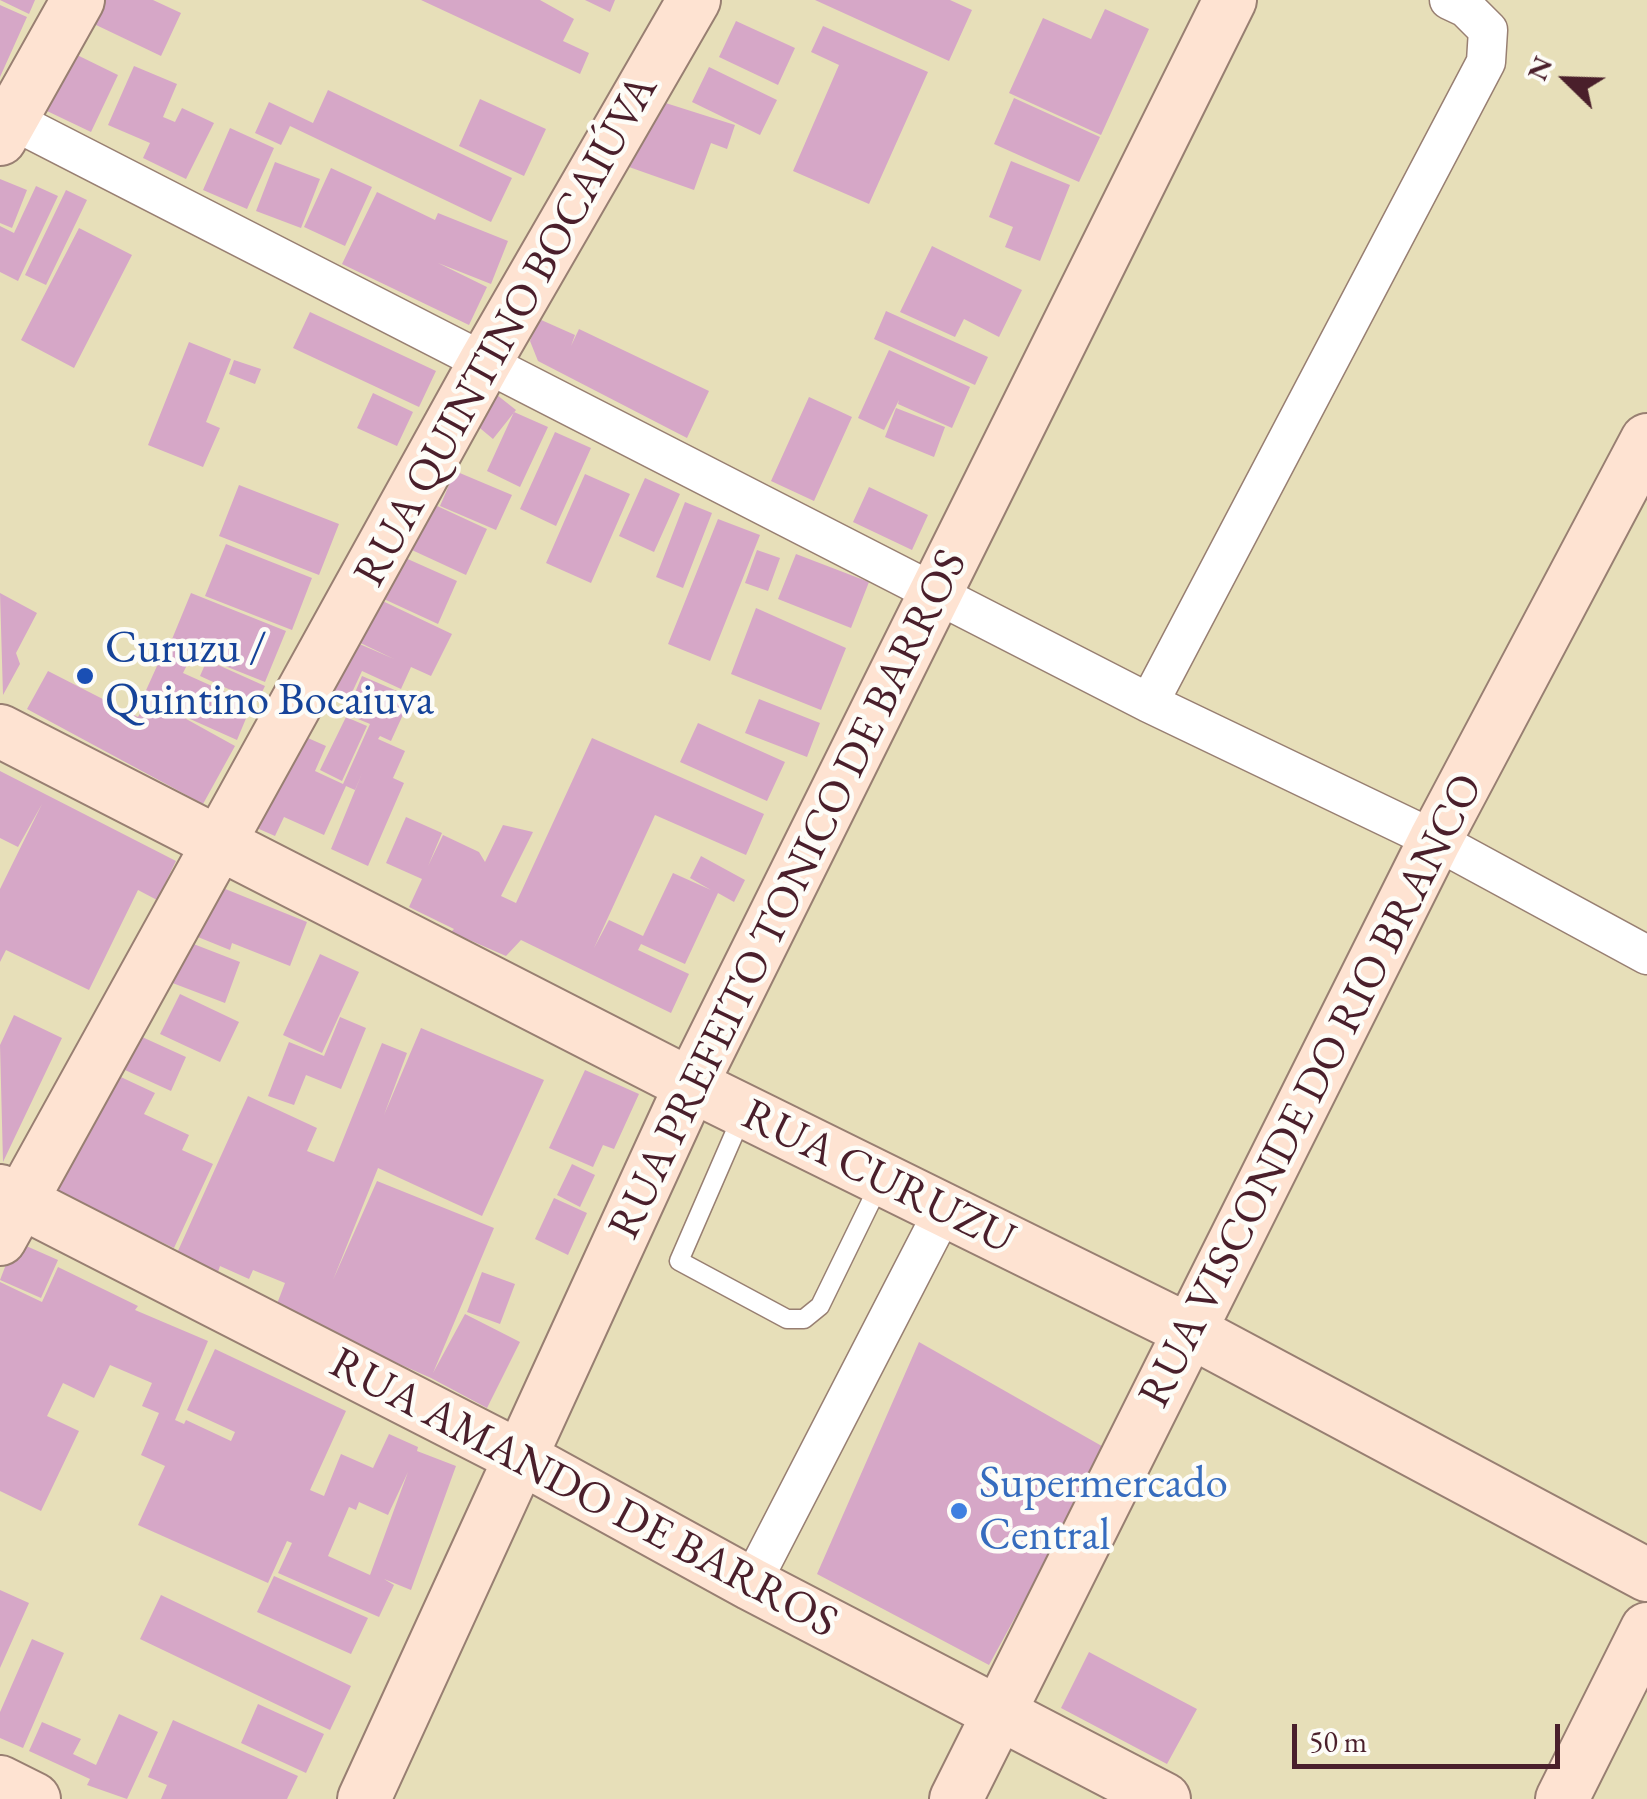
<!DOCTYPE html>
<meta charset="utf-8">
<style>
body{margin:0}
#map{position:relative;width:1647px;height:1799px;overflow:hidden;background:#e7dfb9;font-family:"EB Garamond",serif}
canvas{display:block}
.north{position:absolute;left:1517px;top:30px;width:100px;height:100px;-webkit-text-stroke:8px #fdfcf7;paint-order:stroke;rotate:293deg;font-size:28px;font-weight:700;line-height:40px;text-align:center;color:#4a1f2b}
.north::after{content:'';display:block;margin:auto;width:35px;height:45px;background:#4a1f2b;clip-path:polygon(50% 0,100% 100%,50% 72%,0 100%)}
.scale{position:absolute;left:1292px;top:1724px;width:268px;height:45px;box-sizing:border-box;border:5px solid #4a1f2b;border-top:0;padding-left:12px;font-size:30px;line-height:35px;white-space:nowrap;color:#4a1f2b;-webkit-text-stroke:8px #fdfcf7;paint-order:stroke}
</style>
<div id="map">
<canvas width="1647" height="1799"></canvas>
<div class="north">N</div>
<div class="scale">50 m</div>
</div>
<script>
const ctx = document.querySelector('canvas').getContext('2d');
ctx.lineJoin = 'round';
function fill(path, color) {
  ctx.fillStyle = color;
  ctx.fill(path, 'evenodd');
}
function toPath(rows) {
  const path = new Path2D();
  for (const r of rows) {
    path.moveTo(r[0], r[1]);
    for (let i = 2; i < r.length; i += 2) path.lineTo(r[i], r[i + 1]);
  }
  return path;
}
function stroke(path, color, width, dash) {
  ctx.strokeStyle = color;
  ctx.lineWidth = width;
  ctx.lineCap = dash ? 'butt' : 'round';
  ctx.setLineDash(dash || []);
  ctx.stroke(path);
}
function write(font, color, halo, rows, align = 'center') {
  ctx.font = font + ' "EB Garamond",serif';
  ctx.lineWidth = 9;
  ctx.setLineDash([]);
  ctx.textBaseline = 'middle';
  ctx.strokeStyle = halo;
  ctx.fillStyle = color;
  for (const [text, x, y, turn = 0] of rows) {
    ctx.save();
    ctx.translate(x, y);
    ctx.rotate((+turn || 0) * Math.PI / 180);
    ctx.textAlign = isNaN(turn) ? turn : align;
    if (halo) ctx.strokeText(text, 0, 0);
    ctx.fillText(text, 0, 0);
    ctx.restore();
  }
}
fill(toPath([
 [0,0,35,0,29,14],
 [105,0,153,0,181,13,161,56,94,24],
 [421,0,540,0,574,19,563,41,589,53,580,74],
 [585,0,615,0,610,12],
 [815,0,950,0,972,10,949,61],
 [0,5,27,17,0,77],
 [1105,9,1149,29,1101,135,1009,93,1043,18,1091,39],
 [736,21,795,48,778,85,719,57],
 [823,26,928,72,869,204,793,171,839,65,811,52],
 [75,54,118,75,91,132,47,111],
 [134,66,177,84,163,117,175,122,182,108,214,123,186,179,143,158,150,143,108,125],
 [709,67,777,100,760,135,692,102],
 [328,90,512,178,491,222,290,126,281,145,255,133,269,102,313,123],
 [1014,98,1100,137,1079,182,994,144],
 [480,99,546,129,524,176,459,146],
 [653,99,735,125,727,149,711,143,694,190,629,167],
 [230,128,274,148,247,209,203,190],
 [1011,161,1070,185,1040,261,1005,247,1013,227,989,217],
 [275,162,320,179,301,228,256,211],
 [331,168,372,187,345,246,304,227],
 [0,179,27,190,12,228,0,223],
 [36,186,58,196,18,281,0,272,0,226,14,233],
 [66,190,87,200,46,285,25,275],
 [377,192,435,220,438,213,508,241,491,284,438,263,487,287,469,325,342,264],
 [79,228,132,255,74,368,21,340],
 [932,246,1022,290,999,337,964,319,955,337,900,312],
 [886,311,988,357,975,385,874,339],
 [310,312,436,371,419,407,293,348],
 [539,319,575,335,571,346,579,329,709,391,687,438,538,361,530,341],
 [189,342,231,359,206,422,220,428,203,467,148,445],
 [889,350,970,387,952,428,898,404,899,400,884,430,858,418],
 [234,360,261,369,255,384,229,374],
 [373,393,413,412,397,446,357,428],
 [497,395,516,410,493,439,475,424],
 [809,397,852,417,814,501,771,481],
 [896,408,945,427,934,457,885,437],
 [514,412,548,427,520,487,487,471],
 [555,432,591,448,556,526,520,509],
 [455,471,512,495,496,530,440,506],
 [585,474,630,494,591,583,546,563],
 [645,478,680,494,654,552,619,536],
 [239,485,339,524,319,575,219,536],
 [869,487,928,515,912,550,853,522],
 [422,499,487,529,466,575,401,545],
 [685,502,712,513,683,588,656,577],
 [718,519,760,535,710,661,668,644],
 [226,544,312,578,292,630,205,596],
 [757,550,780,558,768,591,745,583],
 [392,552,457,581,438,624,373,594],
 [796,554,869,582,851,628,778,599],
 [0,593,37,613,16,653,20,664,3,695],
 [191,593,286,631,265,682,170,644],
 [370,595,452,634,431,676,411,667,401,689,362,671,349,699,326,689,348,639,394,659,350,638],
 [756,608,846,648,821,710,731,674],
 [166,646,191,657,183,673,252,704,237,740,170,710,235,746,203,804,27,709,48,671,138,717,148,700,143,697],
 [207,660,265,686,257,702,200,676],
 [362,676,411,697,391,741,380,736,378,739,405,751,393,778,404,783,368,866,331,849,363,771,355,790,346,786,324,835,284,817,275,836,250,825,292,731,326,746,315,771,343,784,370,724,346,714],
 [759,699,820,723,807,757,745,733],
 [346,717,367,726,342,781,320,770],
 [698,723,785,762,767,801,680,762],
 [592,738,764,814,746,855,655,815,594,948,609,920,643,936,673,873,711,890,690,878,701,856,745,880,734,902,718,893,685,964,641,944,638,950,689,974,671,1013,521,940,506,956,451,932,454,929,409,907,422,879,386,863,406,817,442,833,428,866,443,835,479,852,485,862,503,825,533,832,501,896,516,903],
 [0,771,176,861,157,900,138,890,89,990,6,950,0,962,0,889,42,804,18,847,0,838],
 [208,882,307,922,290,966,232,943,230,950,188,933],
 [178,938,240,962,225,1003,162,979],
 [320,954,359,972,322,1053,283,1035],
 [180,994,239,1022,220,1062,160,1034],
 [14,1015,62,1038,3,1162,0,1045],
 [340,1017,366,1028,341,1089,306,1075,294,1105,268,1096,289,1042,324,1056],
 [421,1028,544,1080,482,1216,378,1168,333,1280,377,1181,494,1228,433,1373,465,1314,520,1342,487,1408,431,1378,275,1309,285,1283,253,1270,249,1279,220,1266,218,1272,177,1253,248,1096,317,1128,307,1151,334,1162,382,1043,407,1053,384,1115],
 [129,1031,186,1057,171,1091,114,1065],
 [585,1070,639,1094,614,1149,603,1145,593,1167,549,1148],
 [108,1071,155,1093,144,1114,189,1135,182,1150,213,1164,174,1248,41,1186],
 [572,1164,595,1175,580,1207,557,1195],
 [554,1198,587,1213,568,1255,535,1239],
 [15,1241,58,1260,41,1298,0,1280],
 [58,1267,138,1306,135,1310,208,1341,175,1420,184,1424,186,1420,231,1441,235,1432,187,1410,215,1349,346,1411,310,1490,324,1496,341,1454,373,1468,389,1434,418,1447,417,1451,456,1466,411,1590,384,1579,394,1585,379,1617,278,1573,292,1543,287,1541,268,1583,138,1525,165,1466,141,1455,159,1413,142,1406,152,1383,110,1365,94,1398,63,1383,47,1416,79,1431,41,1511,0,1491,0,1282,42,1302],
 [408,1472,370,1575,328,1556,349,1507,356,1510,359,1502,388,1515],
 [482,1272,515,1284,500,1324,467,1312],
 [919,1342,1107,1449,989,1665,817,1574],
 [274,1576,368,1618,351,1654,257,1612],
 [0,1590,29,1603,0,1668],
 [161,1595,351,1686,330,1730,140,1639],
 [32,1639,64,1653,23,1748,0,1738,0,1712],
 [1089,1652,1197,1709,1167,1764,1061,1708],
 [258,1704,324,1734,306,1773,241,1743],
 [119,1714,158,1732,127,1799,87,1785,90,1779,29,1751,42,1722,81,1739,73,1754,96,1765],
 [173,1720,298,1776,287,1799,161,1799,167,1785,148,1777]
]), '#d6a7c7');
const lane = toPath([
 [742,1116,679,1261,787,1319,804,1319,820,1306,881,1181]
]);
const street = toPath([
 [0,114,1149,703,1435,840,1647,955],
 [1149,703,1486,62,1488,30,1466,8,1449,0],
 [751,1584,944,1210]
]);
const secondary = toPath([
 [0,139,78,0],
 [0,731,691,1085,1192,1332,1647,1575],
 [0,1191,518,1456,751,1584,1164,1799],
 [0,1239,485,362,694,0],
 [0,1782,34,1799],
 [364,1799,691,1085,1230,0],
 [956,1799,1435,840,1647,440],
 [1562,1799,1647,1629]
]);
stroke(lane, '#987f72', 21);
stroke(street, '#987f72', 41);
stroke(secondary, '#987f72', 56);
stroke(lane, '#fff', 18);
stroke(street, '#fff', 38);
stroke(secondary, '#fee3d2', 52);
for (const [x, y, r, color] of [
 [85,676,10,"#1a4fb4"],
 [959,1511,10,"#3f7fe0"]
]) {
  const dot = new Path2D();
  dot.arc(x, y, r, 0, 2 * Math.PI);
  ctx.fillStyle = color;
  ctx.fill(dot);
  stroke(dot, '#fdfcf7', 4);
}
write('45px', '#4a1f2b', '#fdfcf7', [
 ["RUA QUINTINO BOCAIÚVA",507,331,-61],
 ["RUA PREFEITO TONICO DE BARROS",789,895,-64],
 ["RUA VISCONDE DO RIO BRANCO",1312,1091,-63],
 ["RUA CURUZU",878,1178,26],
 ["RUA AMANDO DE BARROS",583,1494,28]
]);
write('45px', '#164399', '#fdfcf7', [
 ["Curuzu /",105,650],
 ["Quintino Bocaiuva",105,702]
], 'left');
write('45px', '#366cbe', '#fdfcf7', [
 ["Supermercado",979,1485],
 ["Central",979,1537]
], 'left');
</script>
